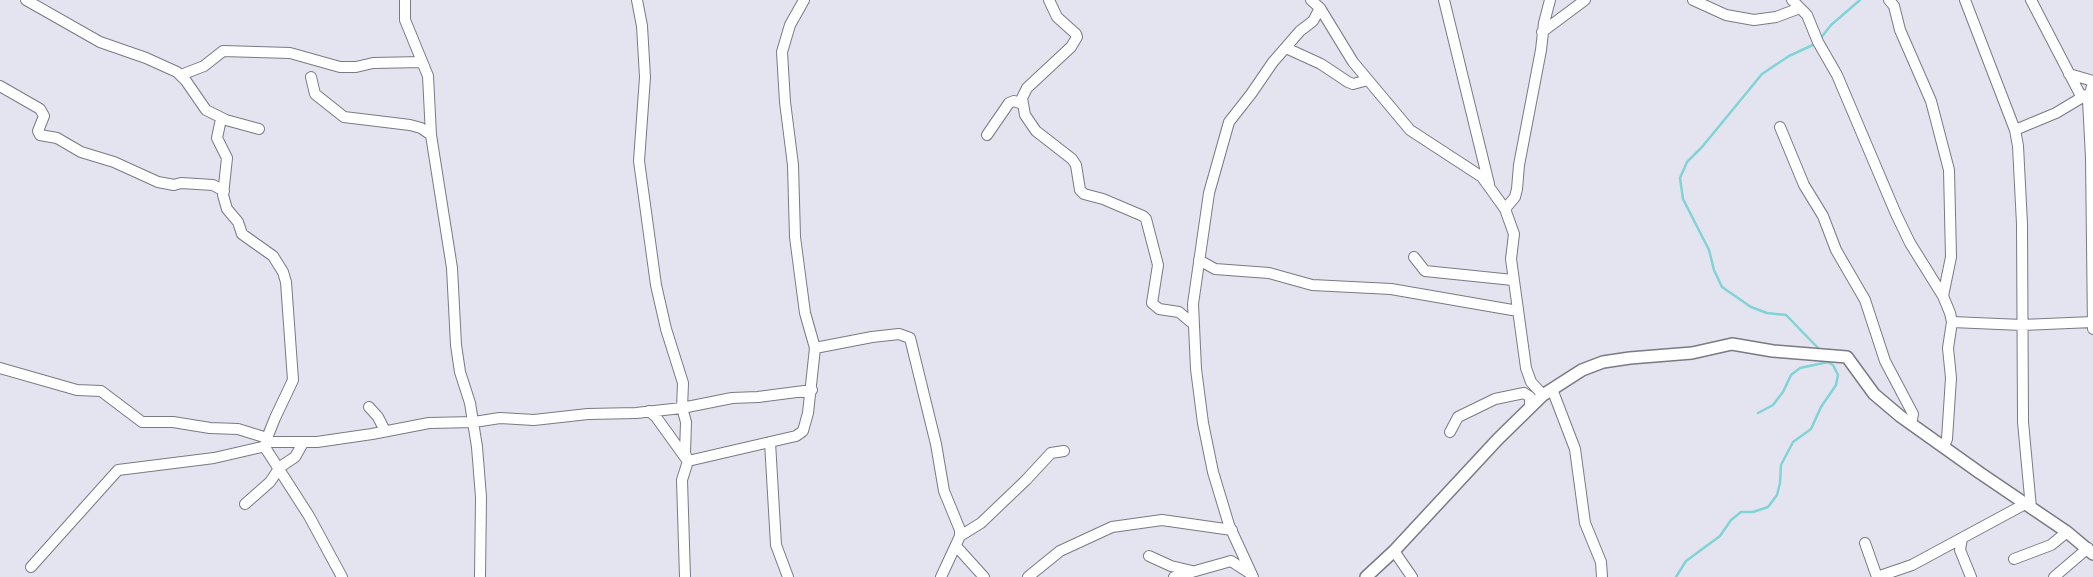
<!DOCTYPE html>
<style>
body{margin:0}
canvas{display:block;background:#e4e4f1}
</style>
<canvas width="2093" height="577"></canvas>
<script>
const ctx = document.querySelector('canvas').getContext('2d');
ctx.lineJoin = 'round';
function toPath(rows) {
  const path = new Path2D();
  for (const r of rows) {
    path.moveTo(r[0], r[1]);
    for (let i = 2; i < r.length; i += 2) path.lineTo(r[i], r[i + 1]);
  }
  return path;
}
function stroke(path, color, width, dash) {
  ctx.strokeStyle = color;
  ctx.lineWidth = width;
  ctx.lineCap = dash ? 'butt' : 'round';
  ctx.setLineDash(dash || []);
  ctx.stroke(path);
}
stroke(toPath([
 [1820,39,1831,25,1860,0],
 [1817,43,1789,56,1762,74,1702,147,1687,162,1680,178,1683,199,1709,250,1714,270,1722,287,1751,307,1767,313,1786,315,1820,350],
 [1676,577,1686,561,1720,536,1731,520,1741,512,1753,512,1768,507,1777,495,1780,483,1781,465,1793,442,1811,429,1821,407,1836,385,1838,375,1833,365,1828,362,1800,368,1791,375,1783,392,1773,405,1758,413]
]), '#81d3d5', 2.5);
const minor = toPath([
 [26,0,100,42,146,58,177,72,186,81,206,110,226,120,259,129],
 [405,0,405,20,428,76,431,135,452,268,456,345,460,372,470,403,477,447,481,497,480,577],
 [637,0,642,26,645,77,639,161,656,285,666,329,683,383,682,408,686,422,685,453,688,461],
 [1049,0,1057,17,1076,34,1077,37,1071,47,1027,88,1022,98,1025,115,1036,131,1072,159,1076,165,1080,190,1084,194,1103,199,1143,216,1146,219,1158,265,1152,303,1159,309,1179,312,1192,323],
 [1311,0,1320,8,1353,62,1410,130,1482,177,1505,209,1514,234,1511,259,1526,368,1531,382,1543,395],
 [1444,0,1489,184],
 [1693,0,1726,15,1754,20,1776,17,1800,8],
 [1792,0,1807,15,1818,42,1837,75,1896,214,1910,243,1943,296,1950,313,1952,322,1948,348,1951,378,1947,439,1944,446],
 [1889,0,1894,6,1900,30,1931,101,1949,170,1951,257,1943,296],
 [1965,0,2015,130,2018,146,2022,224,2023,422,2031,508],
 [2031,0,2082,98],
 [1542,32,1585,0],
 [1286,48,1321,64,1348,82,1353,84,1368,80],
 [2069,74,2093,81],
 [181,75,204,66,223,51,290,53,340,67,356,67,373,63,422,62],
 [311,77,315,94,344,117,410,125,421,128,431,135],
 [2093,83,2088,100,2091,158,2093,329],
 [0,86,40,109,44,116,38,131,40,135,57,138,81,152,114,162,158,182,174,185,181,183,213,185,224,191],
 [221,119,217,138,227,158,223,195,227,209,238,222,242,234,273,256,283,272,286,282,293,380,275,418,267,438,266,449,309,516,342,577],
 [1780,127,1804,185,1823,216,1836,250,1865,300,1885,361,1913,414,1911,424],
 [2015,130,2056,113,2086,95],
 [987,135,1009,103,1014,101,1022,104],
 [1505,209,1515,197,1517,189,1519,165,1541,50,1544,23,1550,0],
 [1414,257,1425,271,1513,280],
 [1199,260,1215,269,1269,273,1312,285,1391,289,1518,311],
 [1952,322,2022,325,2093,322],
 [815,348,872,337,899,334,910,338,936,444,944,491,960,530,960,536,941,577],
 [0,368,77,390,101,391,142,422,173,422,210,428,238,429,267,438],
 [1552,389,1575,449,1585,523,1601,562,1602,577],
 [369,407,378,417,385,431],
 [649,411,656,417,687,460],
 [1450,432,1458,417,1495,399,1524,393,1530,397,1530,408],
 [266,442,317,442,372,434,429,423,474,422,500,418,534,420,588,414,636,413,682,408,732,398,758,397,812,390],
 [770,442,776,545,788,577],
 [245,504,270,482,280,467,295,457,303,443],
 [960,536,981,523,1026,480,1051,453,1064,451],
 [1865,543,1877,577],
 [956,546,984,577],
 [1394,551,1412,577],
 [1149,556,1171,566,1192,571],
 [2014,559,2051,545,2067,532],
 [31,567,118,470,214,458,266,446],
 [685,577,682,480,688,461,796,436,803,431,808,413,815,348,805,313,795,237,793,165,785,102,782,52,790,25,804,0],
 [1028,577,1060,551,1112,527,1162,520,1232,530],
 [1174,577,1231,561,1251,574],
 [1253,577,1229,525,1213,472,1203,423,1196,369,1193,304,1209,193,1229,122,1251,94,1273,62,1300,31,1313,21,1320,8],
 [1877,577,1912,565,1962,538],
 [1971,577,1960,550,1962,538,2025,504],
 [2054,577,2088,548]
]);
const tertiary = toPath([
 [1366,577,1394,551,1498,439,1543,395,1582,370,1603,362,1630,358,1692,353,1732,344,1773,351,1847,357,1874,394,1900,416,1980,473,2067,532,2093,554]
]);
stroke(minor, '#797a84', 12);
stroke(tertiary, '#797a84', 14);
stroke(minor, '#fff', 10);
stroke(tertiary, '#fff', 11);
</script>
